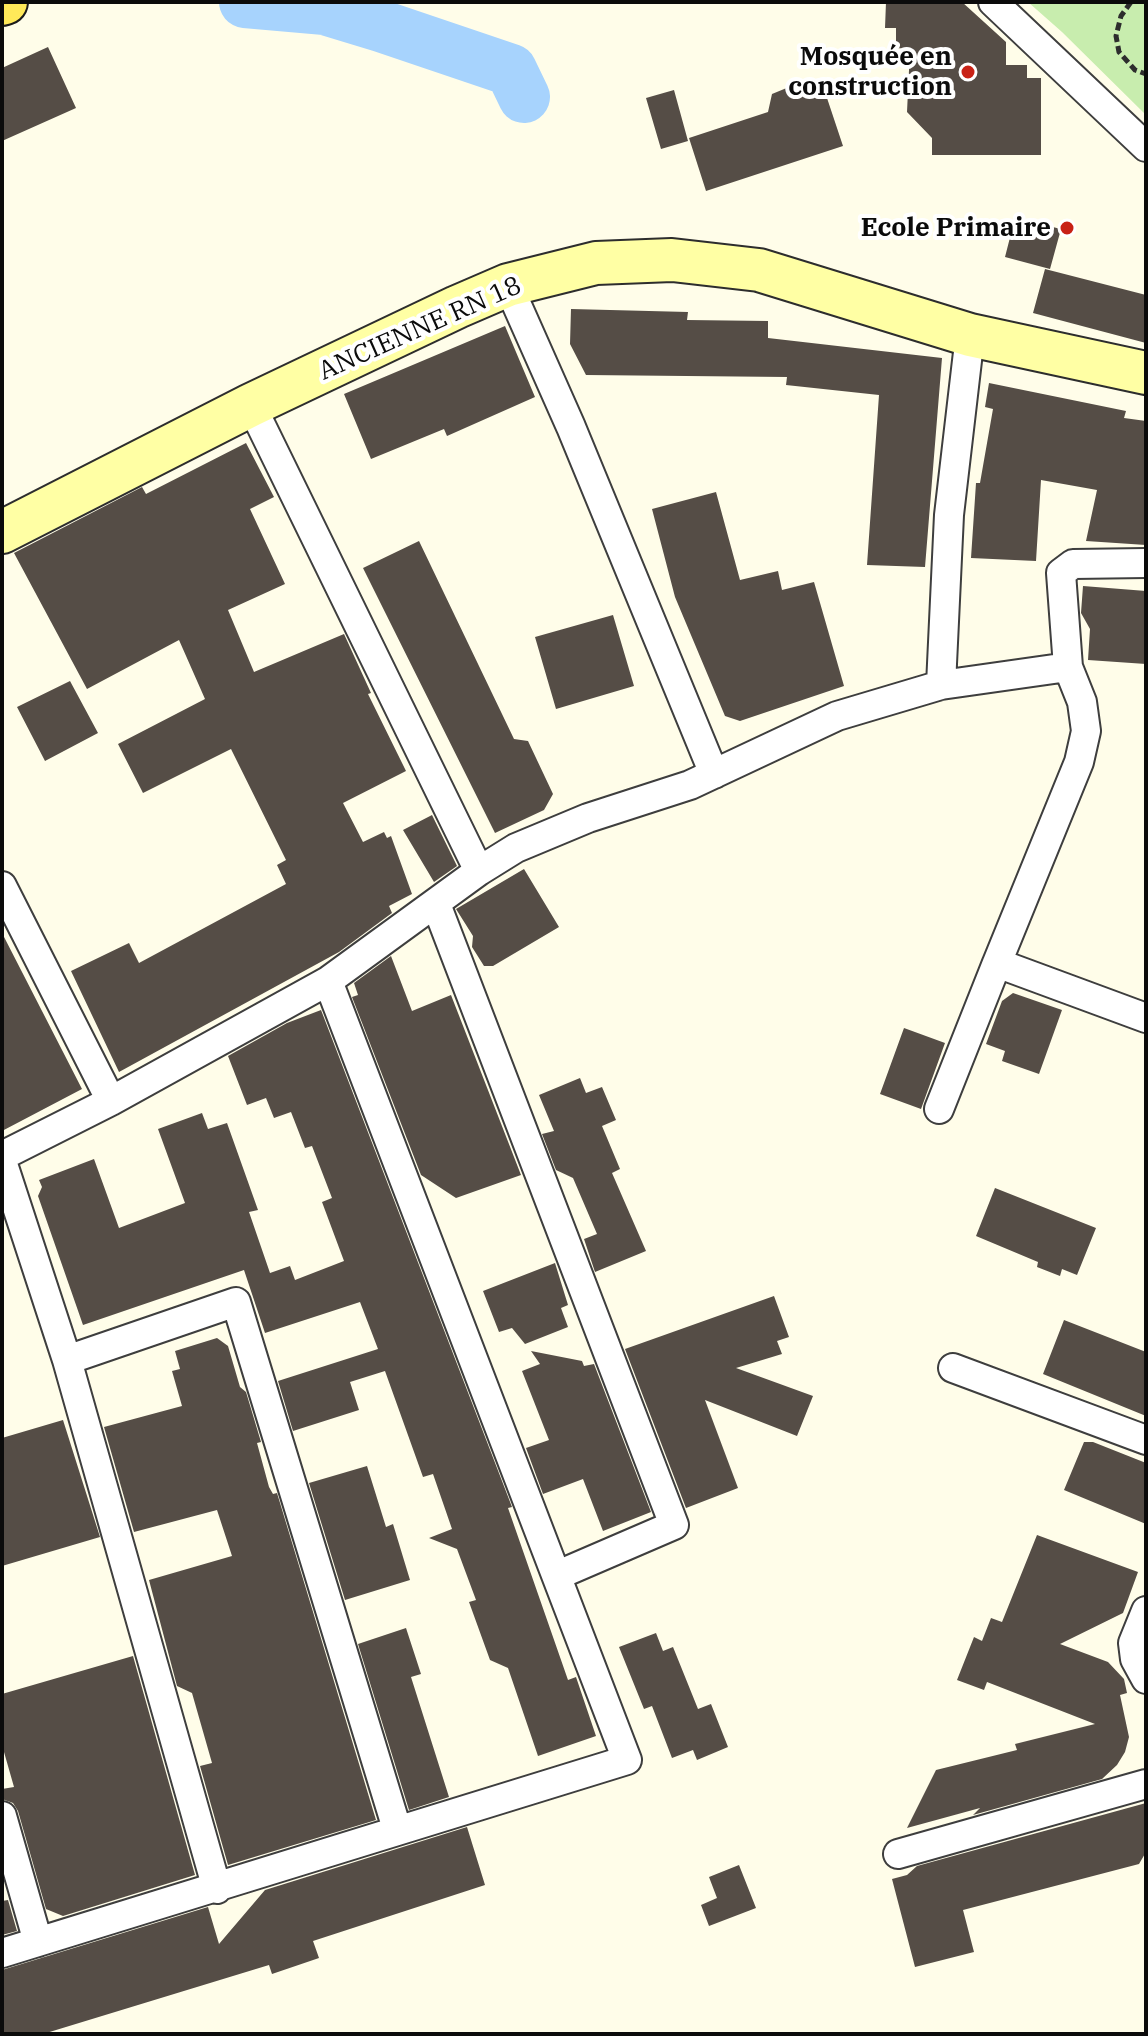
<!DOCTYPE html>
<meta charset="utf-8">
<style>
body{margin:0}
#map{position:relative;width:1148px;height:2036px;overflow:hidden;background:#fffde9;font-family:"IBM Plex Serif",serif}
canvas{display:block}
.frame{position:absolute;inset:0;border:4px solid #0b0b0b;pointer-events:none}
</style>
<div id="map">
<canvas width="1148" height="2036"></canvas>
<div class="frame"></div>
</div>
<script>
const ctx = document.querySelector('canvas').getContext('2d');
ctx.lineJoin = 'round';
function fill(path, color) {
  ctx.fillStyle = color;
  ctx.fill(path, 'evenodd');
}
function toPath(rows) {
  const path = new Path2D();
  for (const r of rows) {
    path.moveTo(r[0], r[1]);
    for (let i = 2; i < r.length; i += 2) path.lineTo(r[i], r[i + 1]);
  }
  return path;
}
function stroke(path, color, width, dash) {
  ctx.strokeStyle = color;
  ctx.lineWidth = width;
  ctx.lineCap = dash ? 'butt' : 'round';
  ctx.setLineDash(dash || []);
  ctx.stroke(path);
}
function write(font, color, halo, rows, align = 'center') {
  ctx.font = font + ' "IBM Plex Serif",serif';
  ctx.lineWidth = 8;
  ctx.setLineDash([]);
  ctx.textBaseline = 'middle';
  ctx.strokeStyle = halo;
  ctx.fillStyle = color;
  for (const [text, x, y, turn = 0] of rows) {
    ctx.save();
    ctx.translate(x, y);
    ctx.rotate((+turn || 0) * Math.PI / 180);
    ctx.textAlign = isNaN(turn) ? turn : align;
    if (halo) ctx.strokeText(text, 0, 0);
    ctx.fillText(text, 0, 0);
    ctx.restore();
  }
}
fill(toPath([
 [1028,2,1146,2,1146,115,1062,32]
]), '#c8edae');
stroke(toPath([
 [245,2,325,9,381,26,511,70,524,97]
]), '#a7d3fd', 52);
fill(toPath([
 [886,2,962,2,1006,42,1006,65,1027,65,1027,78,1041,78,1041,155,932,155,932,138,907,112,910,49,896,48,896,28,885,28],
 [48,47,76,108,2,141,2,68],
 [811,78,822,83,843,146,706,191,689,138,768,112,772,94],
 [674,90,688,141,661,149,646,98],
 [1015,218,1061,229,1050,269,1005,257],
 [1045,269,1146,295,1146,343,1033,313],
 [571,309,688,312,687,320,768,321,768,338,942,358,925,567,867,565,879,395,786,385,787,377,586,375,570,344],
 [505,326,535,397,447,436,444,429,371,459,344,394],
 [989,383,1126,411,1124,418,1146,421,1146,545,1086,541,1097,490,1041,480,1036,561,971,558,976,483,980,483,993,409,985,407],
 [246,443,274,497,250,509,285,584,228,610,254,672,344,634,371,693,368,694,406,771,343,803,363,842,384,832,387,838,391,836,412,894,389,906,392,913,339,952,119,1072,71,971,129,943,139,963,286,884,277,865,286,860,231,749,143,793,118,744,205,699,179,640,87,689,14,553,142,487,146,494],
 [716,492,740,580,778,571,782,590,814,582,844,686,740,721,725,716,675,597,652,509],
 [419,541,514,739,528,741,553,794,544,810,495,833,363,568],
 [1083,586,1146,591,1146,664,1088,660,1090,629,1081,613],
 [613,615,634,686,556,709,535,637],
 [70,681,98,733,45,761,17,707],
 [432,815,457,866,434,882,403,830],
 [524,869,559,927,493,966,484,966,472,947,473,936,456,909],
 [2,933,82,1089,2,1131],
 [391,956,412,1011,451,995,521,1175,456,1198,421,1175,352,997,358,995,354,983],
 [1013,993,1062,1010,1039,1074,1002,1061,1005,1051,986,1044,1002,1001],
 [321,1010,512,1507,508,1508,568,1680,576,1677,596,1736,538,1756,508,1668,490,1660,469,1602,476,1600,457,1549,429,1538,452,1529,433,1474,423,1477,385,1371,350,1382,359,1410,293,1431,278,1381,378,1349,360,1302,265,1333,244,1270,83,1325,38,1196,42,1187,39,1180,94,1159,119,1228,185,1203,158,1129,202,1113,208,1129,227,1123,258,1210,249,1212,270,1273,290,1266,295,1280,344,1261,322,1202,332,1198,312,1146,305,1148,291,1112,274,1118,266,1098,247,1105,228,1056,287,1023],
 [904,1028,945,1043,921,1109,880,1094],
 [580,1078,586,1093,602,1087,616,1120,602,1126,620,1169,612,1173,646,1251,595,1272,584,1239,597,1234,573,1178,556,1170,542,1134,554,1131,539,1095],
 [995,1188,1096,1228,1077,1275,1062,1269,1060,1276,1037,1267,1038,1262,976,1236],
 [555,1263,568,1305,561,1308,568,1327,525,1344,512,1328,499,1332,483,1291],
 [774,1296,789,1337,777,1341,782,1354,736,1368,813,1396,797,1436,705,1400,738,1488,686,1508,625,1349],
 [1064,1320,1146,1352,1146,1416,1043,1374],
 [217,1338,228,1346,240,1387,246,1392,261,1442,257,1443,269,1487,273,1494,277,1493,376,1820,228,1865,200,1766,212,1763,192,1693,177,1686,149,1580,232,1556,217,1510,134,1532,104,1427,182,1406,172,1371,180,1369,175,1351],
 [531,1351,582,1361,584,1366,594,1364,651,1512,603,1531,583,1479,543,1494,526,1448,549,1440,522,1371,540,1364],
 [63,1420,100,1537,2,1566,2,1438],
 [1084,1442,1093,1442,1146,1463,1146,1524,1064,1490],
 [367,1466,386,1527,393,1524,410,1580,345,1600,309,1483],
 [1037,1535,1138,1572,1123,1613,1060,1644,1108,1662,1124,1679,1127,1693,1120,1695,1129,1737,1125,1752,1117,1765,1102,1779,973,1815,980,1808,907,1828,936,1770,1017,1750,1015,1744,1095,1724,987,1682,984,1690,957,1680,974,1637,982,1641,991,1618,1002,1622],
 [406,1628,421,1674,411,1677,449,1797,409,1810,358,1644],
 [656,1633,663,1651,673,1647,698,1709,711,1704,728,1747,697,1760,693,1750,672,1758,652,1706,644,1709,619,1647],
 [133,1656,195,1875,63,1916,46,1909,18,1811,13,1803,2,1799,2,1789,14,1787,2,1745,2,1694],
 [1146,1803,1146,1852,1139,1864,963,1910,974,1952,915,1967,892,1879,907,1875,917,1866],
 [467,1827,485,1885,313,1941,319,1958,272,1974,269,1965,43,2034,2,2034,2,1970,208,1907,219,1944,265,1890],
 [739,1865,756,1908,709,1926,701,1905,717,1898,709,1877],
 [8,1900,17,1931,2,1935,2,1901]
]), '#554d46');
const minor = toPath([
 [993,2,1146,147],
 [508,285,571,427,714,774],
 [251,405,479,871],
 [1146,563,1073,564,1061,573,1068,667,1082,702,1086,731,1079,762,997,963,1146,1018],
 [941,685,949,515,970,335],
 [2,886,111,1101],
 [436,904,674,1525,558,1575],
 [939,1109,997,963],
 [2,1156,111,1101,328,981,479,871,516,848,588,818,690,785,837,716,941,685,1068,667],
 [2,1161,67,1360,217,1889],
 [67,1360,236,1302,397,1829],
 [953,1368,1146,1440],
 [1146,1611,1133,1643,1135,1659,1146,1679],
 [2,1816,38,1942],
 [898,1854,1146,1784],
 [2,1953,627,1760,328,981]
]);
const secondary = toPath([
 [2,532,251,405,457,307,508,285,596,263,672,260,759,270,970,335,1146,373]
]);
const primary = toPath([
 [2,3,5,2]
]);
stroke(minor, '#3e3e3e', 32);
stroke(secondary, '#2d2d2d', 46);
stroke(primary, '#1c1c1c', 48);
stroke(toPath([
 [1131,2,1121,16,1116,36,1119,52,1135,70,1146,74]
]), '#2d2d2d', 5, [8, 4]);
stroke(minor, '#fff', 28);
stroke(secondary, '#ffffa4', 42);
stroke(primary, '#ffe959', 44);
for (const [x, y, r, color] of [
 [968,72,8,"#c82115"],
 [1067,228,8,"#c82115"]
]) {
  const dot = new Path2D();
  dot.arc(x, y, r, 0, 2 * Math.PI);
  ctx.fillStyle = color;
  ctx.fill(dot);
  stroke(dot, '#fff', 3);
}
write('bold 26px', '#0b0b0b', '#fff', [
 ["Mosquée en",952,57],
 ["construction",952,87],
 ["Ecole Primaire",1051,228]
], 'right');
write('26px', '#0b0b0b', '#fff', [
 ["ANCIENNE RN 18",420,329,-24]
]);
</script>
